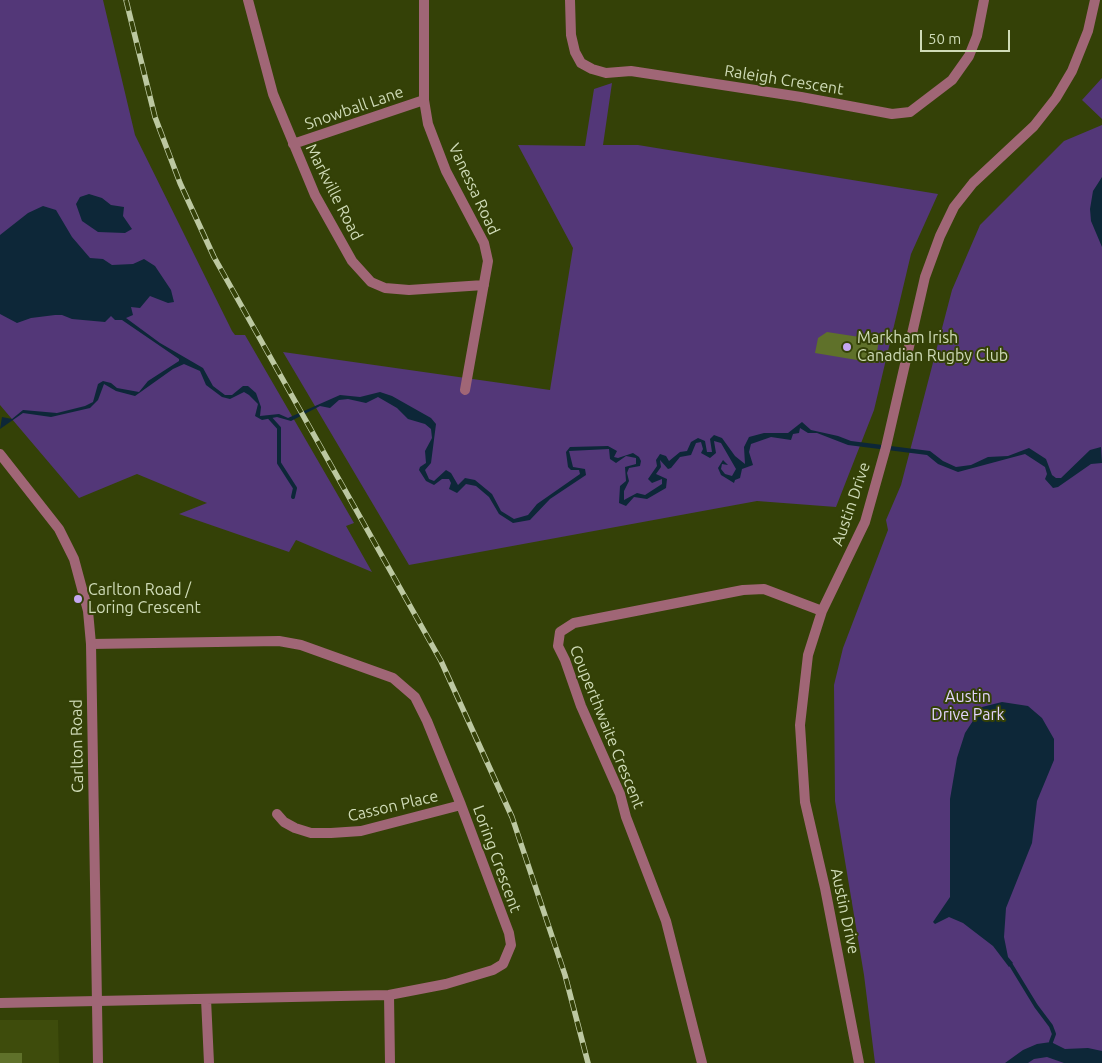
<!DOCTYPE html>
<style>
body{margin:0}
#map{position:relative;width:1102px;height:1063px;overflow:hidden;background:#344107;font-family:Ubuntu,sans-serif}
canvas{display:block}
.scale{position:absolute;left:920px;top:30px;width:90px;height:22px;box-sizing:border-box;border:2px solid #cfdbb7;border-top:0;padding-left:6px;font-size:15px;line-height:18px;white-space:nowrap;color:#cfdbb7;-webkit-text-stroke:4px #344107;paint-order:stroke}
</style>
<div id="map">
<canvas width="1102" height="1063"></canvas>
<div class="scale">50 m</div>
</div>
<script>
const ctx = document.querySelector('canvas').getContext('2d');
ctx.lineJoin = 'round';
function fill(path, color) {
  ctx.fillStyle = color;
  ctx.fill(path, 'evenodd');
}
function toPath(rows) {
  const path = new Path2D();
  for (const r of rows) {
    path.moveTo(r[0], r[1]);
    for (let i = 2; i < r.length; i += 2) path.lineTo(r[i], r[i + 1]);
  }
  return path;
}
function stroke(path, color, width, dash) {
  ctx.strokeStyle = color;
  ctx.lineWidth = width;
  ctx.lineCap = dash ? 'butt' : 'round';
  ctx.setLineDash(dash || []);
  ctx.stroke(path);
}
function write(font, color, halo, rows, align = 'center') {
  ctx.font = font + ' Ubuntu,sans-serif';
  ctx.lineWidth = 4;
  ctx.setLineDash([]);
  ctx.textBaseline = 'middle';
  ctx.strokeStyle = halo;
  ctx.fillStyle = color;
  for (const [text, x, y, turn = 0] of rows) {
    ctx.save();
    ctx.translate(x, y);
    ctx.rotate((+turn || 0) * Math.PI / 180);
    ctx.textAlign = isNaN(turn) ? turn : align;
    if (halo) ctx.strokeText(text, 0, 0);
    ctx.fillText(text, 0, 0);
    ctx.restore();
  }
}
fill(toPath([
 [0,1020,58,1020,59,1063,0,1063]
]), '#3e4c0c');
fill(toPath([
 [0,0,103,0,135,135,232,331,235,335,245,335,354,523,346,526,372,572,296,540,289,552,179,514,207,503,137,474,79,498,0,405],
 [1102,78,1102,119,1082,100],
 [612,83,603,145,638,145,938,194,911,254,874,410,836,507,757,501,409,565,283,352,550,390,573,248,518,145,585,146,594,89],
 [1102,125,1102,1063,875,1063,864,975,835,801,834,685,843,648,888,530,886,520,901,485,952,290,980,225,1064,141]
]), '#533778');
fill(toPath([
 [1102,177,1102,247,1091,221,1090,209,1093,191],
 [89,194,102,198,111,205,124,207,123,216,132,229,125,233,98,232,82,221,76,204,80,197],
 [43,206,56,210,72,237,90,258,103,259,112,265,133,264,144,259,155,266,171,290,174,302,168,303,150,296,140,308,131,307,133,315,126,318,160,343,203,368,213,386,225,395,232,395,243,386,248,386,256,393,261,407,260,416,279,414,288,418,340,395,360,397,380,392,392,396,431,418,436,424,431,463,425,470,429,479,434,481,446,470,451,473,458,485,465,478,475,480,492,494,501,511,514,519,528,515,537,504,580,474,579,470,571,470,568,467,566,452,570,447,608,446,617,451,614,457,618,458,633,453,639,457,641,461,640,466,629,468,627,473,629,481,624,491,624,500,637,493,645,495,662,484,662,479,652,483,648,479,657,466,656,460,660,454,666,456,669,461,680,452,687,451,691,442,698,438,705,441,707,452,712,452,710,439,714,435,722,438,735,456,745,464,744,447,749,437,764,433,788,433,802,422,811,430,838,436,851,441,930,451,943,461,956,467,971,465,988,457,1008,456,1029,448,1046,459,1052,475,1056,478,1061,478,1090,450,1101,447,1102,463,1091,464,1058,487,1053,488,1045,479,1047,474,1045,467,1025,454,958,472,938,464,927,455,848,445,817,433,808,433,800,428,799,433,793,434,791,440,771,437,751,444,749,452,753,465,742,469,740,478,735,480,734,483,721,475,718,468,723,460,728,465,722,464,721,469,725,474,732,476,736,469,721,443,714,441,716,453,710,458,701,453,703,449,701,442,696,443,691,455,680,457,671,468,668,469,660,460,661,467,656,474,667,479,666,488,647,499,634,497,626,506,619,503,620,486,626,481,625,467,636,464,636,458,626,456,616,463,610,459,609,449,569,451,573,467,585,469,586,475,550,499,530,520,513,523,499,514,489,497,476,486,466,484,457,493,449,489,451,483,449,479,442,479,434,485,426,481,419,470,420,467,426,463,425,451,432,438,431,429,425,424,408,419,397,408,378,397,366,403,348,399,339,400,330,408,320,406,291,421,277,417,262,420,255,416,258,404,249,395,244,392,230,399,222,397,206,385,200,371,184,364,173,369,135,396,116,391,104,384,98,400,90,408,51,417,23,413,0,429,2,417,12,419,23,410,57,413,85,406,93,402,98,384,103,381,111,383,117,388,139,392,148,381,179,361,179,359,122,320,115,320,111,316,105,322,72,319,62,315,55,315,31,318,17,323,0,314,0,235,28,213],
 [1002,702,1028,706,1042,718,1054,739,1054,760,1037,801,1032,843,1006,908,1004,937,1008,957,1013,963,1009,967,993,946,963,923,949,917,935,924,933,922,950,897,950,799,957,758,965,733,982,707],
 [1051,1042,1065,1049,1088,1048,1102,1051,1102,1063,1064,1063,1047,1057,1034,1059,1028,1063,1005,1063,1023,1050,1037,1044]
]), '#0d2738');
stroke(toPath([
 [270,418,279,428,279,463,295,488,293,497],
 [1011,965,1036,1006,1051,1026,1054,1034,1051,1042]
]), '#0d2738', 4);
fill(toPath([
 [827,332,879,340,875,363,815,353,818,338],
 [0,1053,22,1053,22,1063,0,1063]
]), '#5f712a');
stroke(toPath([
 [248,0,273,94,315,195,352,261,371,282,385,288,409,290,484,285],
 [424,0,424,100,428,124,446,171,484,243,488,261,465,390],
 [570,0,571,35,575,52,581,63,592,69,606,73,631,71,801,97,892,114,910,112,952,80,969,56,977,36,984,0],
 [293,144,424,100],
 [277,814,284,822,295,828,311,833,331,833,361,831,461,805],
 [389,995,390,1063],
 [206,999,209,1063],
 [0,1003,389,995,446,984,493,970,503,964,511,945,509,933,461,805,427,721,415,697,393,678,301,645,279,641,91,644],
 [702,1063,666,921,626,817,620,794,581,706,565,660,558,646,560,632,574,623,743,590,764,589,822,611],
 [859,1063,825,888,805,802,800,725,808,655,822,611,865,522,886,447,925,277,940,236,954,207,973,183,1034,126,1056,98,1072,71,1088,31,1095,0]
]), '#a06676', 10);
stroke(toPath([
 [0,454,59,529,74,559,88,611,91,644,98,1063]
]), '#a06676', 10);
const rail = toPath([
 [126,0,155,117,180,183,214,257,441,661,512,817,565,975,588,1063]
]);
stroke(rail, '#bcc8a1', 5.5);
stroke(rail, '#344107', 4, [11]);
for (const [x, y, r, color] of [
 [847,347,5,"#c4a7f1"],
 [78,599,5,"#c4a7f1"]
]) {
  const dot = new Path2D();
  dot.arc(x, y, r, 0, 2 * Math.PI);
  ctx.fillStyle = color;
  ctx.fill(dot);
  stroke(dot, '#344107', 2);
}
write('16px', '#cfdbb7', '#344107', [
 ["Raleigh Crescent",784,80,9],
 ["Snowball Lane",354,108,-19],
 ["Vanessa Road",474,189,65],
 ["Markville Road",334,192,63],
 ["Austin Drive",851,504,-71],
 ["Couperthwaite Crescent",607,727,68],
 ["Carlton Road",77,746,-91],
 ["Casson Place",393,806,-13],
 ["Loring Crescent",497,859,70],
 ["Austin Drive",845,911,78]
]);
write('16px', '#cfdbb7', '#344107', [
 ["Markham Irish",857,338],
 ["Canadian Rugby Club",857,356],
 ["Carlton Road /",88,590],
 ["Loring Crescent",88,608]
], 'left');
write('16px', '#e2d3fc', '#344107', [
 ["Austin",968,697],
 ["Drive Park",968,715]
]);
</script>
